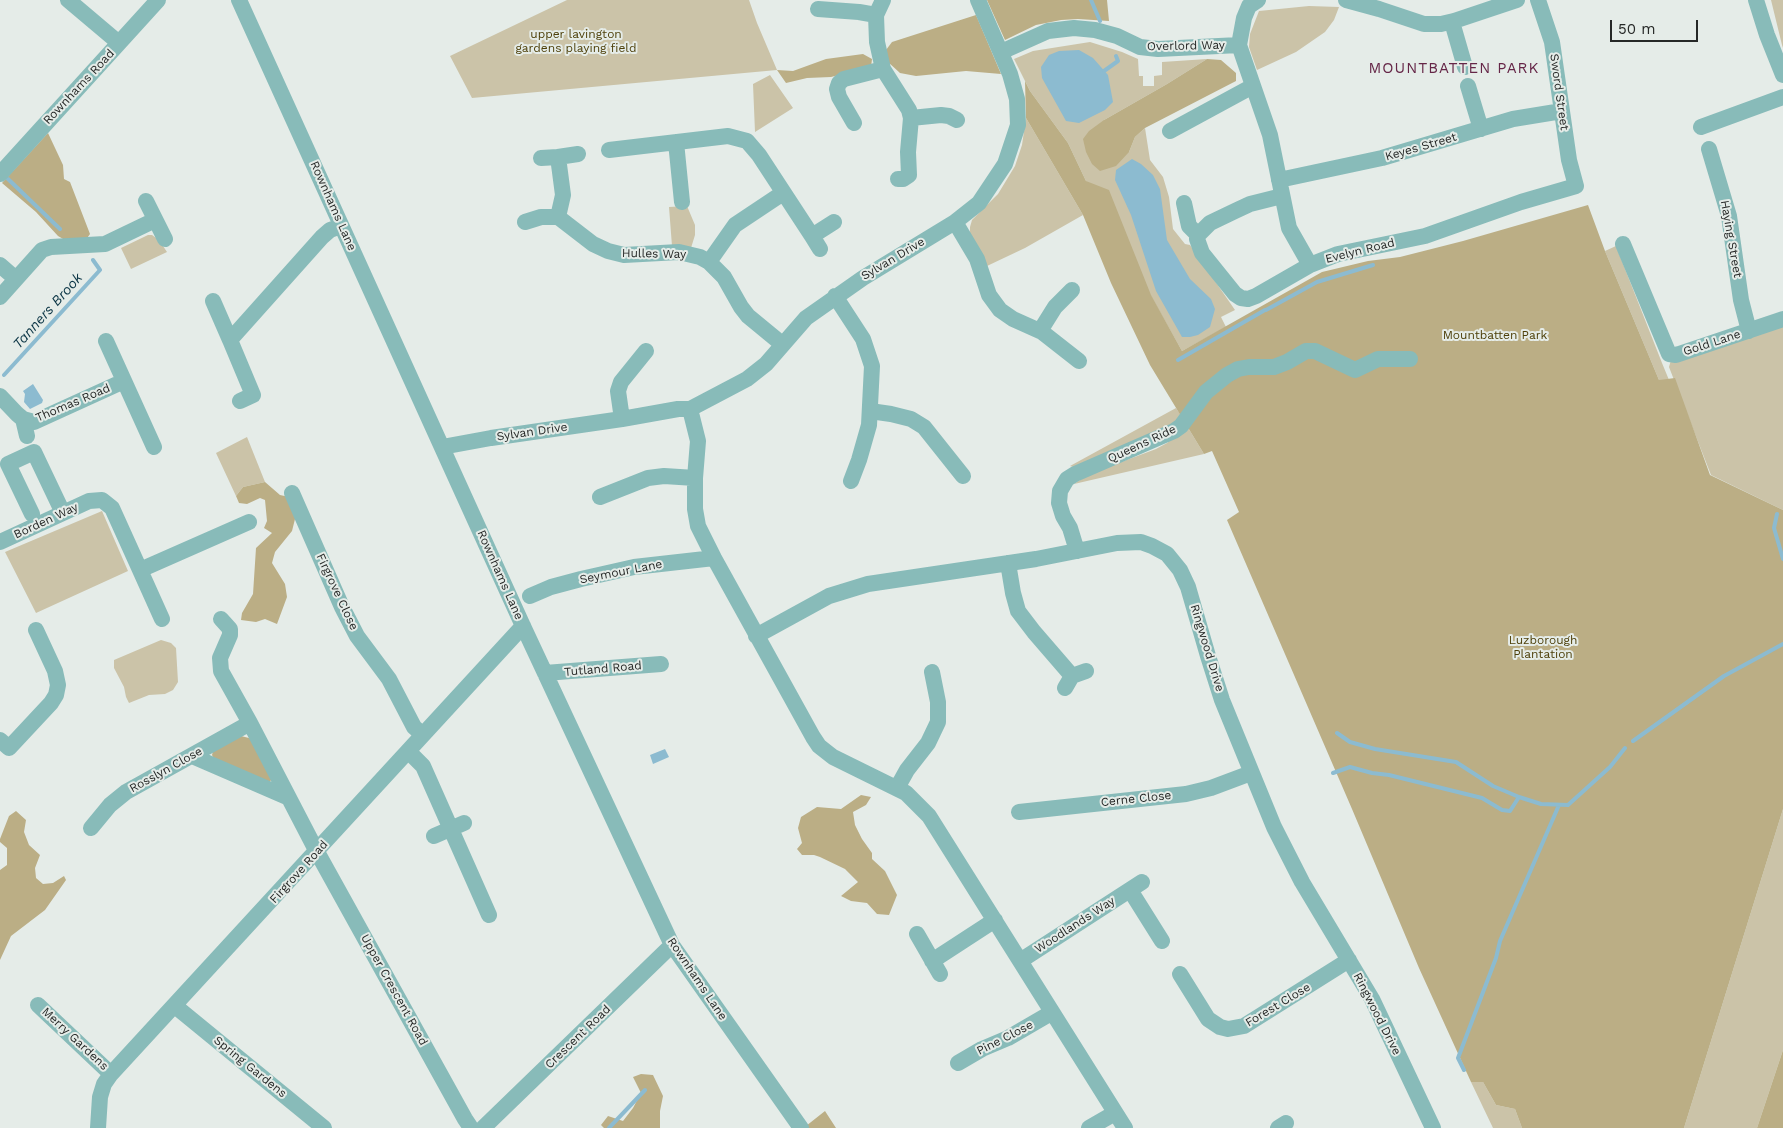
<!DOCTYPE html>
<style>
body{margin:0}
#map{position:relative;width:1783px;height:1128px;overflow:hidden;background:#e5ece8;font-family:"Work Sans",sans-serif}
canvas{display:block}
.scale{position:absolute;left:1610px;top:20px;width:88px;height:22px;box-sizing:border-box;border:2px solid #262827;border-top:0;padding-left:6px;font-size:15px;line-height:18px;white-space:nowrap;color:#262827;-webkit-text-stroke:4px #e5ece8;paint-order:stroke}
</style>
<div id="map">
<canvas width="1783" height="1128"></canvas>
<div class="scale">50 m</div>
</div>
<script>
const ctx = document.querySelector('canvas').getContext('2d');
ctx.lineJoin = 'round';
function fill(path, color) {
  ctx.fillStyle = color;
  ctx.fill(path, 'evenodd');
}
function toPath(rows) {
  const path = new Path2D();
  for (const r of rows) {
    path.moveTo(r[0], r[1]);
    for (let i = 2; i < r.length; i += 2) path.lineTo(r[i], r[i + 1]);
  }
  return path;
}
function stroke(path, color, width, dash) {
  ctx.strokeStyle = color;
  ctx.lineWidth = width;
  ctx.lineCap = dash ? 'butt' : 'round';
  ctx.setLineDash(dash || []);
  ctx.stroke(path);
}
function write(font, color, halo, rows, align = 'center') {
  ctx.font = font + ' "Work Sans",sans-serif';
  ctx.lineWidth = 4;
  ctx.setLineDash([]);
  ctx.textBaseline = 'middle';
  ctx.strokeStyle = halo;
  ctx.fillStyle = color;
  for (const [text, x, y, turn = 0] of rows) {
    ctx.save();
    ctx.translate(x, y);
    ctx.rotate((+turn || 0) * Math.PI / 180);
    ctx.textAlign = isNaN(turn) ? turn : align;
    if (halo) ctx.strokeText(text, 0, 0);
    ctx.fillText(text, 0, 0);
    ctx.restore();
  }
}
fill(toPath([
 [567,0,749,0,757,23,777,70,472,98,450,56],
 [1771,0,1783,0,1783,48,1782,45],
 [1309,6,1339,7,1334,20,1325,32,1296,52,1257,70,1249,47,1250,34,1259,11],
 [1090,42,1122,52,1138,59,1139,76,1143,76,1143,86,1154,86,1154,76,1162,75,1162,62,1207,59,1167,84,1104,120,1129,152,1135,137,1145,128,1150,160,1163,177,1169,197,1173,229,1185,244,1190,245,1235,310,1221,317,1226,327,1182,351,1086,181,1068,143,1030,91,1014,59,1033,51],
 [770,75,793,108,755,132,753,84],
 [1026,118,1083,215,1025,248,987,266,970,234,970,227,972,220,998,194,1015,166,1022,145],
 [687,206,695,225,695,235,691,248,672,246,669,207],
 [148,235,152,235,159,240,167,252,131,269,121,248],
 [1616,246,1662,363,1669,380,1659,380,1605,251],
 [1783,323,1783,510,1711,475,1669,367,1671,360],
 [1176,408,1182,417,1166,429,1076,468,1070,466],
 [1187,426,1204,454,1074,484,1089,474,1156,449,1167,443],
 [247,437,265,482,243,487,236,496,216,453],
 [102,511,128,571,36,613,5,552],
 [161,640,171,643,176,648,178,682,173,690,165,694,149,695,129,703,126,697,124,687,114,668,114,660],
 [1783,809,1783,1050,1757,1128,1684,1128],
 [1471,1082,1483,1082,1496,1105,1515,1109,1522,1128,1493,1128]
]), '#cbc3a8');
fill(toPath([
 [987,0,1107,0,1109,21,1078,19,1061,20,1036,25,1005,40],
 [976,15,1001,74,966,71,916,76,900,73,888,62,886,50,892,42],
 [863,54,872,59,871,67,831,77,807,78,786,83,777,70,793,71,826,59],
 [1207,59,1221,60,1236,73,1236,81,1145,128,1135,137,1129,152,1116,166,1100,171,1092,164,1086,152,1083,139,1089,131,1104,120,1167,84],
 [1025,81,1030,91,1068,143,1086,181,1109,190,1151,295,1182,351,1322,272,1368,261,1400,257,1463,241,1588,205,1605,251,1659,380,1675,378,1710,475,1783,510,1783,809,1684,1128,1522,1128,1515,1109,1496,1105,1483,1082,1471,1082,1419,968,1352,809,1227,520,1239,512,1212,451,1204,454,1150,365,1111,283,1083,215,1026,118],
 [48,133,63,165,64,179,70,182,90,234,85,241,70,243,58,236,36,212,2,183],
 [265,482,280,495,289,497,296,515,292,531,275,552,272,563,285,584,287,597,277,624,265,619,256,622,241,620,242,613,253,594,256,548,272,533,264,528,267,521,265,500,260,498,247,504,239,503,236,496,243,487],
 [241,736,249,738,256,745,272,778,270,782,215,761,212,755,214,748],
 [861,795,871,797,866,805,853,812,855,825,862,839,872,853,872,859,885,871,897,895,889,915,877,914,867,903,851,901,841,896,858,882,845,869,820,857,814,855,802,855,797,849,802,843,798,828,801,817,817,807,841,809],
 [16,811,26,820,24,832,29,845,40,855,35,868,36,878,43,884,53,883,64,876,66,880,45,910,11,936,0,960,0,870,7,865,7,848,0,842,0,839,9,816],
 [1783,1050,1783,1128,1757,1128],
 [641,1074,653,1075,663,1096,660,1111,660,1128,604,1128,601,1125,608,1116,623,1121,633,1108,641,1093,633,1077],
 [825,1111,836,1128,805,1128,806,1126]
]), '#bbae85');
fill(toPath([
 [1079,50,1093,58,1108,75,1113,102,1105,110,1079,123,1066,121,1042,78,1041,67,1049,55,1059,51],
 [1132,159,1141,164,1153,175,1160,189,1167,240,1190,279,1211,299,1215,309,1210,327,1198,335,1190,337,1182,337,1156,291,1131,215,1115,180,1116,170],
 [33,384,43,400,42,403,30,409,24,402,25,394,23,391],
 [665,749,669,757,653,764,650,755]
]), '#8cbbd0');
stroke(toPath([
 [1091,0,1100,21],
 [1104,71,1118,61,1116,56],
 [8,179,60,229],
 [1266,310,1317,282,1373,265],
 [1178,360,1265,310],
 [4,375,100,270,93,260],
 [1777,514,1774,528,1783,559],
 [1337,733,1350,742,1375,749,1456,762,1493,786,1519,797,1541,804,1568,805,1610,767,1625,748],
 [1633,741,1724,676,1783,644],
 [1333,773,1350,767,1372,773,1389,775,1482,798,1502,810,1510,811,1519,797],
 [1464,1070,1458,1058,1496,958,1500,941,1559,805],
 [609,1128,645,1090]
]), '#8cbbd0', 4);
stroke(toPath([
 [68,0,119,43],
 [239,0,523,626,672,945,801,1128],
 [1258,0,1249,6,1244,18,1239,45,1270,135,1289,228,1310,265],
 [1346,0,1379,9,1424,24,1441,24,1454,21,1517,0],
 [1756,0,1767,35,1783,75],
 [818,9,859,12,876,15,883,0],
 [876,15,877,42,883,69,909,110,911,118,908,152,909,175,903,179,898,179],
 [1452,22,1465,67],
 [1001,52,1048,31,1074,28,1095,30,1117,36,1140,47,1158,49,1239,45],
 [1468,86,1481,129],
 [911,118,941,115,949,116,957,120],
 [854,123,839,97,837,89,839,83,844,79,883,69],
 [1701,127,1783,97],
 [1170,131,1253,86],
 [676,142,682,202],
 [1709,149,1729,216,1741,300,1749,331],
 [609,150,728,136,747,141,759,155,812,236,834,222],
 [578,154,558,157,563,195,558,217,593,244,608,251,624,255,679,252,700,257,709,262,724,277,741,307,748,316,782,344],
 [541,158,558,157],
 [0,174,158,0],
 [1279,180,1382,158,1513,119,1562,111],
 [1282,196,1250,204,1235,211,1210,223,1198,235,1197,239,1202,253,1235,294,1241,298,1248,299,1256,296,1310,265,1338,254,1425,236,1521,202,1576,186,1569,160,1552,42,1538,0],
 [146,201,165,239],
 [1184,203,1189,226,1198,235],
 [525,222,541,217,558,217],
 [955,222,977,259,989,295,1000,310,1013,319,1042,332,1079,361],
 [812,236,820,249],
 [1623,244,1669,354,1676,355,1783,319],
 [709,262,735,225,783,193],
 [0,265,16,279],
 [835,296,863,339,872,366,869,425,859,460,851,481],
 [0,297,42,250,51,247,105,244,155,220],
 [213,301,230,340],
 [1040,331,1055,307,1072,290],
 [106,341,154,447],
 [0,396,17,414,23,419,34,422,124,381],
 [240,401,253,395,230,340,322,237,330,230,341,226],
 [690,409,698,441,695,478,695,509,698,526,714,558,813,737,819,746,833,757,906,793,929,816,1125,1128],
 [870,411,891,414,911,419,924,427,963,476],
 [23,419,27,436],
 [622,419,618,391,621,382,646,351],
 [442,447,491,438,622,419,678,409,690,409,747,379,766,364,806,318,863,278,955,222,979,203,1005,164,1018,125,1017,99,1010,74,978,0],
 [292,493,342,607,357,636,389,679,414,727,423,735],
 [600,497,648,478,664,476,695,478],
 [32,514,8,464,34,452,63,513],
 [0,542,89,501,102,500,112,508,140,570,249,522],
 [1077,551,1070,528,1063,516,1059,503,1060,491,1067,479,1075,474,1174,431,1181,426,1206,392,1227,375,1238,369,1249,367,1274,367,1287,362,1306,351,1315,351,1355,370,1378,359,1410,359],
 [1008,563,1013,593,1018,611,1034,632,1072,676],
 [140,570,162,619],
 [530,596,551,587,581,579,634,567,714,558],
 [221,619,230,629,230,635,220,658,221,671,250,723],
 [756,636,829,596,868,584,1036,559,1117,543,1141,542,1152,546,1167,554,1180,570,1188,587,1208,656,1222,700,1274,827,1302,882,1372,999,1433,1128],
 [545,673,661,664],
 [1065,688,1072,676,1086,671],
 [0,740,9,748,51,703,56,695,58,685,55,671,36,630],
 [409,752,423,766,489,915],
 [192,756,289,798],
 [897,788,907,770,928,743,938,722,938,702,932,672],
 [1019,812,1186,794,1211,788,1251,773],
 [91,828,110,805,126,792,250,723,317,852,465,1119,471,1128],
 [434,836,464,823],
 [1130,890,1162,941],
 [917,934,940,974],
 [932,961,995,920],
 [1020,961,1142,882],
 [1180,974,1208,1019,1220,1027,1228,1029,1244,1026,1349,960],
 [38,1005,111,1074],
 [175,1006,324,1128],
 [958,1063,982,1049,1008,1038,1051,1013],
 [98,1128,100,1097,104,1084,111,1074,523,626],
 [483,1128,672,945],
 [1089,1128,1115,1113],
 [1278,1128,1286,1123]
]), '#88bbb9', 16);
write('12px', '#4e400a', '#e5ece8', [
 ["upper lavington",576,34],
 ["gardens playing field",576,48],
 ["Mountbatten Park",1495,335],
 ["Luzborough",1543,640],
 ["Plantation",1543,654]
]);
write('12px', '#262827', '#e5ece8', [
 ["Overlord Way",1186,46,-1],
 ["Rownhams Road",79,87,-47],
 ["Sword Street",1559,92,82],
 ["Keyes Street",1421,147,-16],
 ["Rownhams Lane",333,206,66],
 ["Haying Street",1731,239,80],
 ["Evelyn Road",1360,251,-14],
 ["Hulles Way",654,254,1],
 ["Sylvan Drive",893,259,-31],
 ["Gold Lane",1712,343,-18],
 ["Thomas Road",73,403,-23],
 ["Sylvan Drive",532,432,-8],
 ["Queens Ride",1142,444,-25],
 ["Borden Way",46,521,-25],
 ["Seymour Lane",621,572,-11],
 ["Rownhams Lane",500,575,66],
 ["Firgrove Close",337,592,65],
 ["Ringwood Drive",1207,648,73],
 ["Tutland Road",603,669,-5],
 ["Rosslyn Close",166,770,-29],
 ["Cerne Close",1136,799,-6],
 ["Firgrove Road",299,872,-48],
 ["Woodlands Way",1075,925,-33],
 ["Rownhams Lane",697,979,56],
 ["Upper Crescent Road",394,990,61],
 ["Forest Close",1278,1005,-31],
 ["Ringwood Drive",1377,1014,63],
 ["Crescent Road",578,1037,-44],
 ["Pine Close",1005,1038,-27],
 ["Merry Gardens",75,1039,43],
 ["Spring Gardens",250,1067,39]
]);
write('italic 14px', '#0b3545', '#e5ece8', [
 ["Tanners Brook",48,311,-48]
]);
ctx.letterSpacing = '1px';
write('15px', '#652647', '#e5ece8', [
 ["MOUNTBATTEN PARK",1454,69]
]);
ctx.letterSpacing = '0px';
</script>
